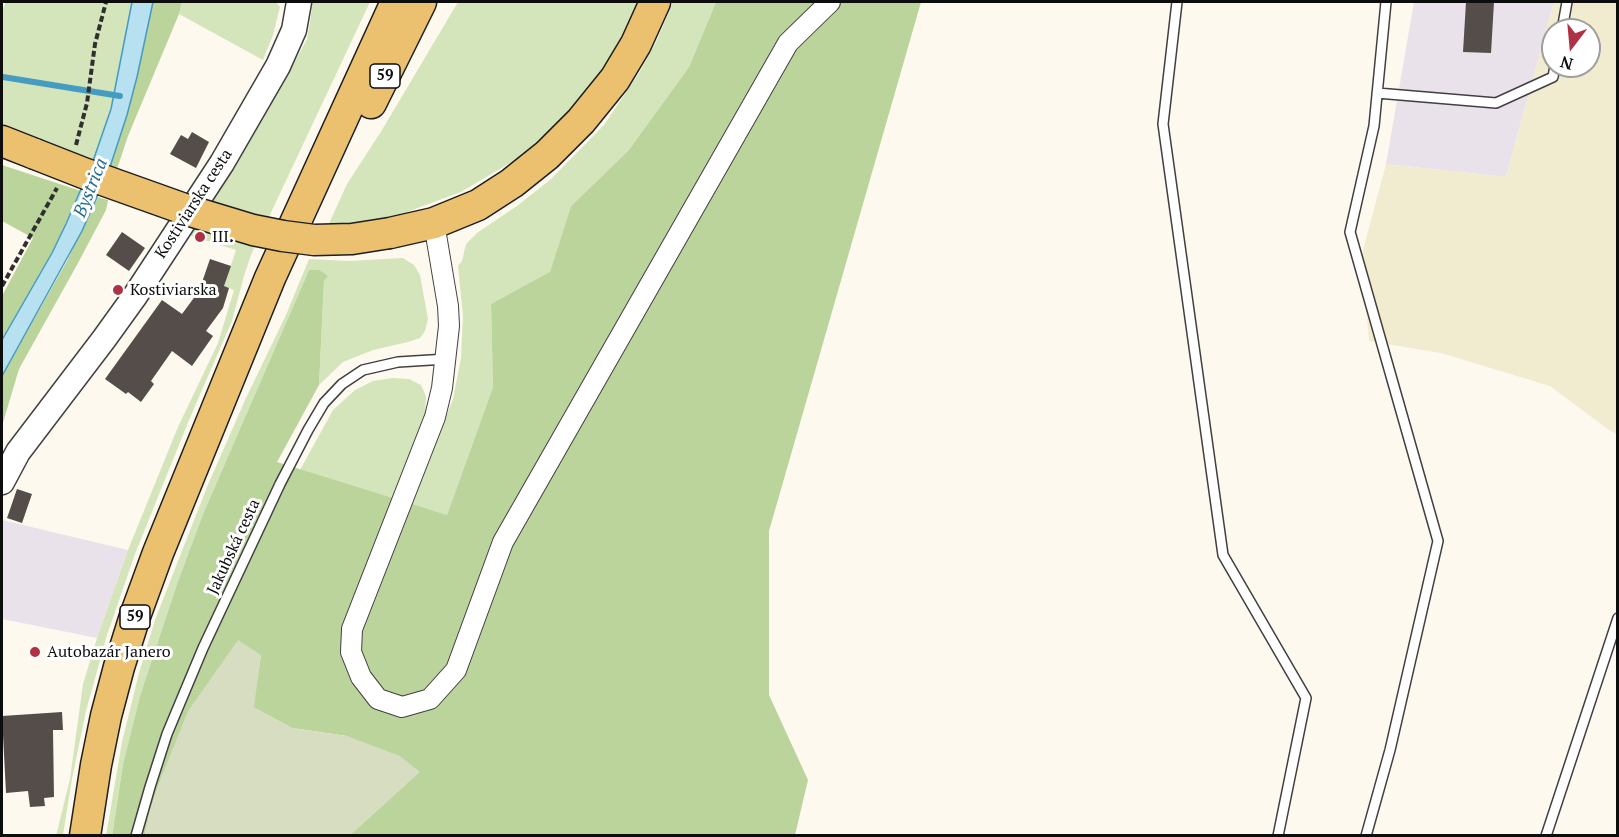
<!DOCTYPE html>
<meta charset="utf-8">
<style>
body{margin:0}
#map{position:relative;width:1619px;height:837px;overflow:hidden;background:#fdf9ee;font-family:"PT Serif",serif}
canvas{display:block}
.frame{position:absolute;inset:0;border:3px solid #0d0d0d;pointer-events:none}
.north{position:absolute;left:1541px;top:18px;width:60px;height:60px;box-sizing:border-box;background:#fff;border:2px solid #9e9e9e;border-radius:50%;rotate:196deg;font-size:16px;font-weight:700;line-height:24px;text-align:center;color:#0d0d0d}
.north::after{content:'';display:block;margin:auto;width:21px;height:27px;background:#af3244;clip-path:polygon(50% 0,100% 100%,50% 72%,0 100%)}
</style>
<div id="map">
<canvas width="1619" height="837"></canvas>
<div class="frame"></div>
<div class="north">N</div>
</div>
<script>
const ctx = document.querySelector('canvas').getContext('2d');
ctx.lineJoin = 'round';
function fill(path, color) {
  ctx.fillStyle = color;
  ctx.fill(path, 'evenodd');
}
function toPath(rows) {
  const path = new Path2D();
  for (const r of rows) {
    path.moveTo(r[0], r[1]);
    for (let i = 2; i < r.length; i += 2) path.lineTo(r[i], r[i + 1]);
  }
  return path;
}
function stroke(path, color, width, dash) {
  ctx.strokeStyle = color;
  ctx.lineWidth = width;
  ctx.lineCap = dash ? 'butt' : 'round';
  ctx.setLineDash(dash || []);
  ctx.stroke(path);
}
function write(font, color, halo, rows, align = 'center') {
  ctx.font = font + ' "PT Serif",serif';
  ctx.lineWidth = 6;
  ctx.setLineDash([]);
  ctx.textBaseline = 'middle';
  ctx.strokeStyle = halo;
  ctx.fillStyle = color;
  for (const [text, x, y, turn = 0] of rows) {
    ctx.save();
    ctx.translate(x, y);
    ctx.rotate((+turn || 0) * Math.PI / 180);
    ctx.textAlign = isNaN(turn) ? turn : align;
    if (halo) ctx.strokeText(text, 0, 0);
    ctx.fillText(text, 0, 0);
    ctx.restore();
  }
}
fill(toPath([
 [1414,2,1554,2,1506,177,1386,164],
 [2,520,128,550,97,638,2,619]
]), '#e9e2eb');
fill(toPath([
 [1554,2,1617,2,1617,434,1609,430,1550,386,1441,353,1369,341,1362,254,1386,164,1506,177],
 [1553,30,1589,30,1589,66,1553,66]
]), '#f1ebd0');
fill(toPath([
 [6,2,132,2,111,109,93,161,42,139,40,142,2,128,2,11],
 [182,2,276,2,280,7,273,35,263,60,179,14],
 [312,2,370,2,251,255,244,276,232,321,189,420,135,554,107,635,86,711,72,779,63,835,56,836,70,779,83,684,97,638,128,550,178,427,218,343,234,290,224,286,236,250,188,235,287,76,307,39,311,16],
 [458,2,642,2,619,51,577,107,520,157,461,192,404,213,374,220,327,228,347,184,382,130],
 [673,2,716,2,689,67,628,151,571,206,550,273,491,304,493,387,447,515,412,505,453,399,461,358,463,316,458,266,462,261,466,244,477,233,517,206,551,179,604,125,639,73,657,40],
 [403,258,414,265,420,275,428,319,425,331,420,338,408,342,373,350,343,362,319,385,324,281,328,276,309,270,203,514,177,584,140,696,123,764,112,835,106,836,122,742,139,673,155,620,207,487,246,398,286,315,309,259,348,261],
 [392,378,409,379,421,385,426,396,425,415,393,499,300,470,333,410,355,390,373,381]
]), '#d4e5bb');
fill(toPath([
 [153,2,182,2,179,14,128,136,117,169,110,167,127,115,137,77],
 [716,2,921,2,769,531,769,695,808,780,795,835,350,835,419,772,347,736,292,728,253,707,261,655,163,773,150,811,145,835,112,836,123,764,140,696,177,584,203,514,309,270,319,270,328,276,324,281,319,385,277,462,447,515,493,387,491,304,550,272,571,206,628,151,689,67],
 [2,165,81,191,52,253,2,340,2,296,33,238,2,221],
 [97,197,108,200,106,210,78,263,19,369,2,426,2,376,67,261]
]), '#bad49c');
fill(toPath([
 [238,640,261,655,254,707,292,728,347,736,400,756,420,772,350,835,145,835,150,811,163,773,188,711]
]), '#d7ddc1');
const water = toPath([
 [132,2,153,2,137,77,127,115,110,167,82,231,2,376,2,340,52,253,66,224,93,161,111,109,132,2]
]);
fill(water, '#b7e0f0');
stroke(water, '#459bc0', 1.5);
stroke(toPath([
 [3,77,120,96]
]), '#459bc0', 6);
fill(toPath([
 [1466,2,1494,2,1491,53,1463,52],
 [192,132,209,142,196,168,170,154,181,135,188,139],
 [122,232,145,248,129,271,106,255],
 [210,259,231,266,224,286,229,288,223,308,206,331,213,336,192,366,172,351,151,381,154,384,141,402,128,392,126,394,105,379,162,300,182,314,199,291],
 [17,489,32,494,22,523,7,518],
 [62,712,63,730,53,730,54,797,44,798,45,806,30,807,28,791,6,793,2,716]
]), '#544d4a');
const service = toPath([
 [1177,2,1163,124,1223,555,1306,698,1278,836],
 [1562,30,1567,2],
 [1377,93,1496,103,1553,77,1555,66],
 [136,836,150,787,167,734,203,648,280,484,308,430,324,403,342,384,363,370,398,362,447,359],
 [1366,836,1390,750,1438,541,1350,232,1374,126,1386,2],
 [1546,836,1618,618]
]);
const minor = toPath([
 [434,223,448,306,449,326,442,388,435,417,352,629,351,652,361,677,378,699,402,707,430,699,456,670,503,542,788,43,830,2]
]);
const tertiary = toPath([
 [2,482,18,452,104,339,135,296,222,163,278,66,294,30,299,2]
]);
const primary = toPath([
 [371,103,421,2],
 [2,141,35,154],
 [390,233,434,223,478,205,512,183,547,155,581,121,615,79,636,44,655,2],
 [85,836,96,765,106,716,119,667,135,616,158,553,270,278,396,2]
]);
stroke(service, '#404040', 12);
stroke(minor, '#404040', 22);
stroke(tertiary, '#404040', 27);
stroke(primary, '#1e1e1e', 33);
stroke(toPath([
 [76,145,87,103,95,44,106,2],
 [2,286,57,188]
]), '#2f2f2f', 4, [6, 3]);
stroke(service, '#fff', 9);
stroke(minor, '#fff', 20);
stroke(tertiary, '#fff', 24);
stroke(primary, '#ebc170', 30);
const primaryBridge = toPath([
 [35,154,86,174,187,210,253,230,283,236,314,240,352,239,390,233]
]);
stroke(primaryBridge, '#1e1e1e', 33, []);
stroke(primaryBridge, '#ebc170', 30);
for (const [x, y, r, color] of [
 [200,237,6,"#af3244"],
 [118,290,6,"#af3244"],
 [35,652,6,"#af3244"]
]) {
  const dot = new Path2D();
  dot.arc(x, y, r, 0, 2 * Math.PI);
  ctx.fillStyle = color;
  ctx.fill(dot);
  stroke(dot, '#fff', 2);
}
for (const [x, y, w] of [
 [385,76,30],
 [135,617,30]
]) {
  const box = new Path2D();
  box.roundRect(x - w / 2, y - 12, w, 24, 4.5);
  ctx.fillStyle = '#fff';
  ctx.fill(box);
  stroke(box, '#0d0d0d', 1.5);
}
write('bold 15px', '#0d0d0d', null, [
 ["59",385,76],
 ["59",135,617]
]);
write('16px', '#0d0d0d', '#fff', [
 ["Kostiviarska cesta",194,204,-57],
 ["Jakubská cesta",234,547,-65]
]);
write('16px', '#0d0d0d', '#fff', [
 ["III.",212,237],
 ["Kostiviarska",130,290],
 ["Autobazár Janero",47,652]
], 'left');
write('italic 18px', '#226c92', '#fff', [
 ["Bystrica",91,188,-68]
]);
</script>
